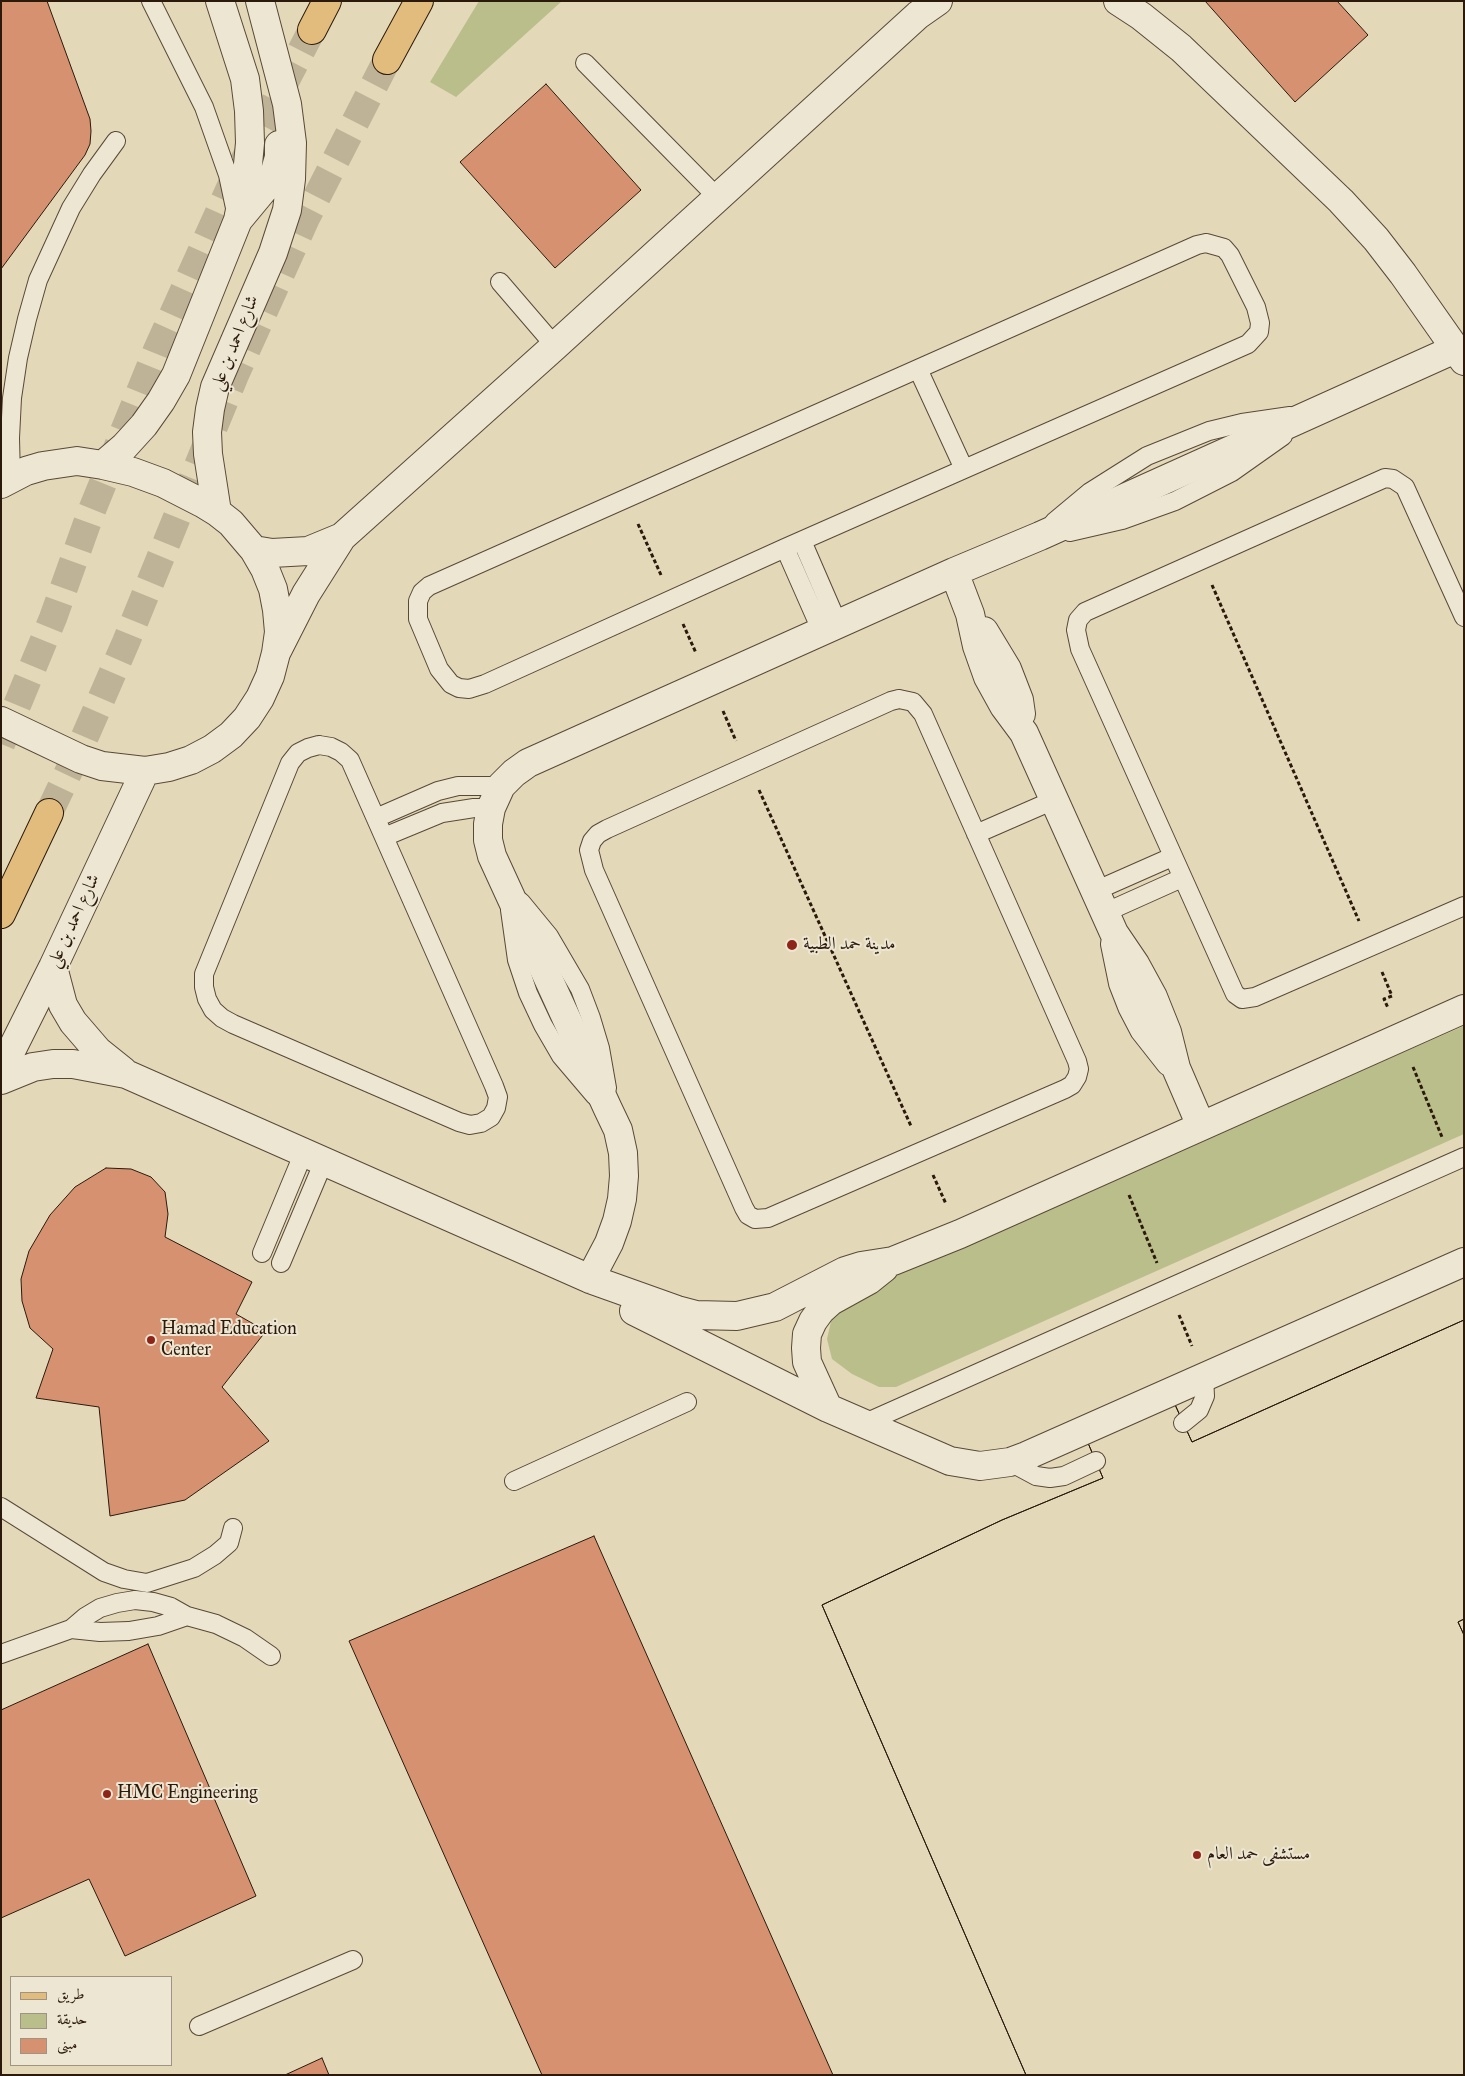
<!DOCTYPE html>
<meta charset="utf-8">
<style>
body{margin:0}
#map{position:relative;width:1465px;height:2076px;overflow:hidden;background:#e3d9b9;font-family:"IM FELL Great Primer",Amiri,serif}
canvas{display:block}
.frame{position:absolute;inset:0;border:2px solid #2b190c;pointer-events:none}
.legend{position:absolute;left:10px;top:1976px;width:162px;height:90px;box-sizing:border-box;background:#ede6d2;border:1px solid #9f9483;margin:0;padding:6px 9px;list-style:none;font-size:15px;color:#2b190c}
.legend li{display:flex;align-items:center;gap:10px;height:25px}
.legend b{width:25px;border:1px solid #9f9483}
</style>
<div id="map">
<canvas width="1465" height="2076"></canvas>
<div class="frame"></div>
<ul class="legend">
<li><b style="height:6px;background:#e2bc7c"></b>طريق</li>
<li><b style="height:14px;background:#babe8b"></b>حديقة</li>
<li><b style="height:14px;background:#d69171"></b>مبنى</li>
</ul>
</div>
<script>
const ctx = document.querySelector('canvas').getContext('2d');
ctx.lineJoin = 'round';
function fill(path, color) {
  ctx.fillStyle = color;
  ctx.fill(path, 'evenodd');
}
function toPath(rows) {
  const path = new Path2D();
  for (const r of rows) {
    path.moveTo(r[0], r[1]);
    for (let i = 2; i < r.length; i += 2) path.lineTo(r[i], r[i + 1]);
  }
  return path;
}
function stroke(path, color, width, dash) {
  ctx.strokeStyle = color;
  ctx.lineWidth = width;
  ctx.lineCap = dash ? 'butt' : 'round';
  ctx.setLineDash(dash || []);
  ctx.stroke(path);
}
function write(font, color, halo, rows, align = 'center') {
  ctx.font = font + ' "IM FELL Great Primer",Amiri,serif';
  ctx.lineWidth = 4;
  ctx.setLineDash([]);
  ctx.textBaseline = 'middle';
  ctx.strokeStyle = halo;
  ctx.fillStyle = color;
  for (const [text, x, y, turn = 0] of rows) {
    ctx.save();
    ctx.translate(x, y);
    ctx.rotate((+turn || 0) * Math.PI / 180);
    ctx.textAlign = isNaN(turn) ? turn : align;
    if (halo) ctx.strokeText(text, 0, 0);
    ctx.fillText(text, 0, 0);
    ctx.restore();
  }
}
fill(toPath([
 [479,1,562,1,456,97,430,82],
 [1464,1026,1464,1134,896,1387,879,1387,852,1374,832,1359,827,1339,832,1317,904,1268]
]), '#babe8b');
const building = toPath([
 [1,1,47,1,90,119,91,131,90,144,85,155,1,269,1,1],
 [1205,1,1337,1,1368,35,1295,102,1205,1],
 [546,84,641,190,555,268,460,162,546,84],
 [106,1168,131,1169,151,1177,165,1192,168,1214,165,1237,252,1282,236,1314,266,1331,222,1387,269,1441,185,1500,110,1516,99,1407,36,1398,53,1349,30,1328,22,1301,21,1279,29,1251,50,1215,75,1187,106,1168],
 [1464,1320,1464,1619,1458,1622,1464,1635,1464,2075,1026,2075,822,1605,1002,1520,1103,1478,1085,1436,1172,1398,1192,1442,1464,1320],
 [1464,1320,1464,1619,1458,1622,1464,1635,1464,2075,1026,2075,822,1605,1002,1520,1103,1478,1085,1436,1172,1398,1192,1442,1464,1320],
 [594,1536,833,2075,542,2075,349,1641,594,1536],
 [148,1644,256,1896,125,1956,89,1879,1,1918,1,1710,148,1644],
 [322,2058,329,2075,285,2075,322,2058]
]);
fill(building, '#d69171');
stroke(building, '#2b190c', 1);
stroke(toPath([
 [1,744,53,618,90,515,157,350,230,188,312,30],
 [49,813,83,741,126,642,235,375,306,218,387,60]
]), '#beb396', 28, [28, 14]);
const service = toPath([
 [151,1,204,107,228,175,235,208],
 [585,63,718,198],
 [1206,243,1224,248,1230,255,1256,307,1260,323,1259,332,1248,344,785,548,485,684,469,689,459,688,451,684,439,669,418,619,418,601,422,592,429,586,1197,245,1206,243],
 [500,282,555,346],
 [918,369,964,469],
 [11,478,10,438,12,398,18,358,27,319,38,280,71,208,92,174,116,141],
 [1054,522,1090,492,1147,456,1209,431,1242,423,1290,416],
 [1070,532,1122,520,1175,501,1232,472,1283,436],
 [802,541,838,624],
 [785,548,822,632],
 [1464,617,1405,487,1393,479,1385,478,1085,612,1078,620,1076,630,1080,649,1235,994,1242,999,1255,997,1464,906],
 [899,699,913,702,923,714,1077,1061,1079,1069,1077,1077,1072,1085,1065,1089,768,1218,755,1219,748,1215,744,1208,594,870,589,850,592,841,598,834,607,829,891,701,899,699],
 [319,745,331,747,341,752,350,760,494,1086,498,1097,496,1108,491,1117,481,1123,470,1125,459,1122,233,1024,222,1018,213,1010,207,999,204,987,204,974,290,763,298,753,308,748,319,745],
 [376,818,438,791,458,786,501,786],
 [976,834,1054,800],
 [384,837,442,813,474,808,491,808],
 [1095,891,1172,857],
 [521,902,549,936,580,989,591,1018,600,1048,607,1088],
 [510,910,517,960,528,993,543,1025,561,1056,595,1096],
 [1104,913,1182,878],
 [262,1253,304,1152],
 [281,1263,324,1161],
 [1183,1423,1199,1410,1205,1396,1204,1377],
 [863,1424,1464,1157],
 [1010,1462,1036,1476,1050,1478,1064,1476,1096,1461],
 [514,1481,687,1402],
 [1,1507,104,1572,124,1579,147,1583,194,1568,215,1555,229,1543,233,1528],
 [71,1629,100,1632,129,1631,158,1626,187,1616],
 [1,1654,71,1629,85,1617,100,1608,117,1603,135,1600,153,1602,171,1607,187,1616,216,1624,245,1638,271,1656],
 [199,2026,353,1960]
]);
const minor = toPath([
 [1118,1,1141,16,1181,48,1341,201,1376,239,1403,274,1464,361],
 [239,219,273,178,279,157,279,145],
 [103,465,124,447,144,425,161,401,176,375,238,220,247,175,250,143,249,111,245,79,220,1],
 [1,484,26,471,43,466,77,461,103,465,133,472,163,483,204,504,217,512,231,523,254,550,265,569,273,589,277,610,279,632,276,653,270,676,260,698,247,718,231,735,212,749,191,760,169,767,145,771,102,766,81,759,1,721],
 [217,512,208,454,207,432,210,409,215,387,273,253,287,210,291,179,292,143,287,104,260,1],
 [254,550,272,553,308,551,342,537],
 [954,572,970,614,977,646,988,677,1004,706,1024,733,1114,933,1135,964,1153,997,1167,1032,1176,1068,1201,1126],
 [984,631,1007,669,1019,700,1021,714],
 [276,653,306,594,342,537,555,346,918,15,938,1],
 [1115,944,1123,983,1132,1006,1144,1029,1170,1062],
 [53,967,63,1005,73,1022,98,1051,123,1071],
 [1,1071,53,967,145,771],
 [1,1080,33,1067,53,1064,73,1064,126,1074,590,1279,677,1310,696,1315,737,1316,775,1307,845,1271,861,1266,893,1261,960,1234,1464,1009],
 [590,1279,609,1243,617,1221,622,1199,624,1176,623,1153,618,1130,608,1109,492,856,488,840,488,824,491,808,501,786,514,773,528,763,954,572,1040,536,1455,349],
 [634,1311,828,1408,950,1461,980,1466,1010,1462,1026,1456,1464,1262],
 [828,1408,807,1362,806,1348,807,1334,813,1321,821,1310,831,1301,869,1280,884,1268]
]);
const primary = toPath([
 [312,30,327,1],
 [387,60,419,1],
 [1,914,49,813]
]);
stroke(service, '#594937', 20);
stroke(minor, '#594937', 30);
stroke(primary, '#2b190c', 30);
stroke(toPath([
 [638,524,661,575],
 [1212,585,1359,921],
 [683,624,696,653],
 [723,711,736,741],
 [759,790,911,1126],
 [1382,972,1392,996,1384,999,1388,1008],
 [1413,1067,1442,1137],
 [933,1175,946,1204],
 [1129,1195,1157,1263],
 [1179,1315,1192,1346]
]), '#2b190c', 3, [4, 2.5]);
stroke(service, '#ede6d2', 18);
stroke(minor, '#ede6d2', 28);
stroke(primary, '#e2bc7c', 28);
for (const [x, y, r, color] of [
 [792,945,6,"#8f2418"],
 [151,1340,5,"#8f2418"],
 [107,1794,5,"#8f2418"],
 [1197,1855,5,"#8f2418"]
]) {
  const dot = new Path2D();
  dot.arc(x, y, r, 0, 2 * Math.PI);
  ctx.fillStyle = color;
  ctx.fill(dot);
  stroke(dot, '#ede6d2', 2);
}
write('18px', '#2b190c', '#ede6d2', [
 ["شارع احمد بن علي",235,343,-68],
 ["شارع احمد بن علي",74,921,-65]
]);
write('18px', '#2b190c', '#ede6d2', [
 ["مدينة حمد الطبية",803,945],
 ["Hamad Education",161,1330],
 ["Center",161,1351],
 ["HMC Engineering",117,1794],
 ["مستشفى حمد العام",1207,1855]
], 'left');
</script>
